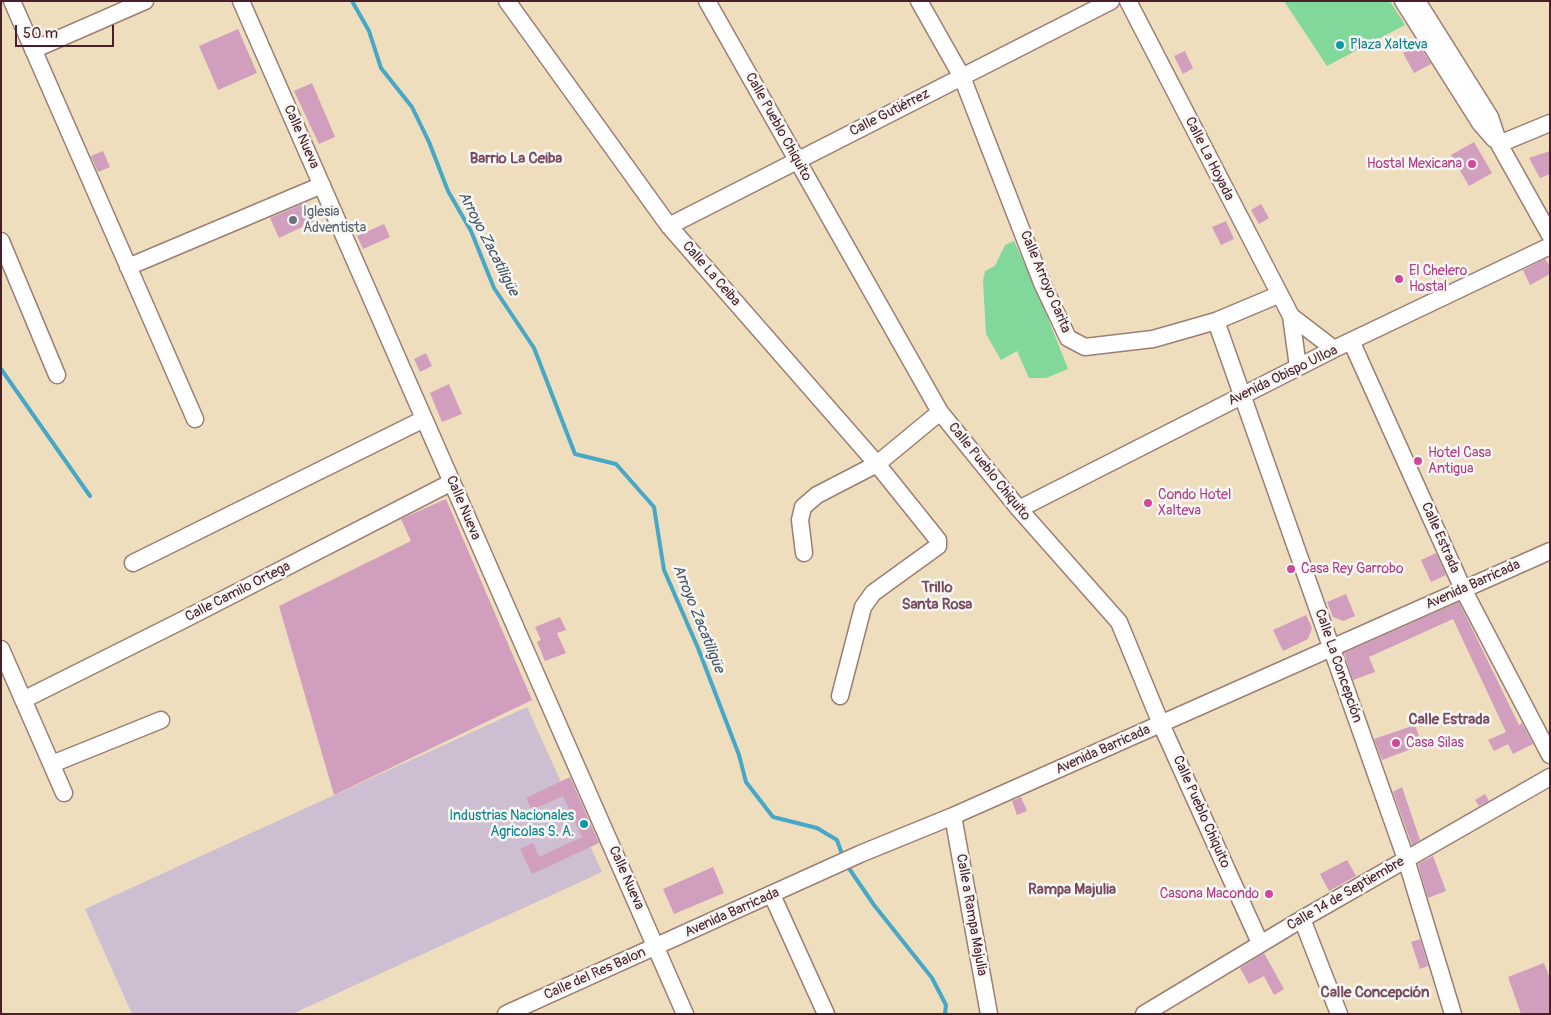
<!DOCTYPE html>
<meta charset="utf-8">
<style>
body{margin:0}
#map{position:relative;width:1551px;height:1015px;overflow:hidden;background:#eedebd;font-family:Pangolin,sans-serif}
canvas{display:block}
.frame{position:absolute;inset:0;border:2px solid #4a1f2b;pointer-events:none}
.scale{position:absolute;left:15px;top:25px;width:99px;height:22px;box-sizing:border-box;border:2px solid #4a1f2b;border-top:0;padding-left:6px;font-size:15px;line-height:18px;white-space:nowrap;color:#4a1f2b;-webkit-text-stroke:4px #f6f6f2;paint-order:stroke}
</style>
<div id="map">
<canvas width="1551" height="1015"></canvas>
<div class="frame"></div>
<div class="scale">50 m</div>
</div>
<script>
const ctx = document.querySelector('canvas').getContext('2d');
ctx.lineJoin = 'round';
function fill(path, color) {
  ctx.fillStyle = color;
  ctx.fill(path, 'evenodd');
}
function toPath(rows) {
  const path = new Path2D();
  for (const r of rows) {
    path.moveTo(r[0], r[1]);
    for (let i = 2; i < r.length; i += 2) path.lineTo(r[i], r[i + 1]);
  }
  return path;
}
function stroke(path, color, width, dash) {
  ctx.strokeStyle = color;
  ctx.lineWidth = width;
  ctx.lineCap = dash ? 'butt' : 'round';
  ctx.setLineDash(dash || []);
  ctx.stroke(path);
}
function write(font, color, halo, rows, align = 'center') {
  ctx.font = font + ' Pangolin,sans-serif';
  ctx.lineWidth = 5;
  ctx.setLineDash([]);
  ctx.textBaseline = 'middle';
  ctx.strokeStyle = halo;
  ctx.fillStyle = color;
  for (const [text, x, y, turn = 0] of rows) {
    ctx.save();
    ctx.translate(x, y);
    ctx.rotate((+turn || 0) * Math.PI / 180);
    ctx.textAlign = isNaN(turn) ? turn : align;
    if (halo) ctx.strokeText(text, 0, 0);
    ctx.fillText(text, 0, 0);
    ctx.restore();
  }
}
fill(toPath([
 [527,707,602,872,292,1014,132,1014,85,909]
]), '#cebed1');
fill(toPath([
 [1284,1,1390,1,1405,25,1327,66],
 [1014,241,1036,288,1068,369,1046,378,1029,378,1017,351,1001,360,986,334,983,281,985,271,995,266,1005,245]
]), '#82d89b');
stroke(toPath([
 [352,1,369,31,381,68,412,107,429,142,448,191,471,231,494,288,534,348,575,454,616,464,654,507,664,570,698,648,739,755,746,782,773,817,817,828,837,840,843,857],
 [1,369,90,496],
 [846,864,874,905,932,978,946,1005,945,1014]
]), '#46a7c6', 4);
fill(toPath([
 [238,29,257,73,218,90,199,46],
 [1419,45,1431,64,1414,73,1403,53],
 [1185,51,1193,68,1183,74,1174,56],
 [312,83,335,137,319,144,294,91],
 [1474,142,1492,173,1469,186,1451,155],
 [103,151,110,167,98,172,91,156],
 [1550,151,1550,174,1540,178,1529,158],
 [307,202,315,221,279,238,270,218],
 [1261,204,1269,218,1259,224,1251,210],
 [1226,221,1234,239,1221,245,1212,227],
 [384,224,390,237,363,249,357,236],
 [1545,259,1550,266,1550,274,1530,285,1523,270],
 [426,353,432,366,420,372,414,359],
 [449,384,462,414,442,422,430,393],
 [446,499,532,700,334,795,279,606,411,541,401,519],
 [1436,553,1446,575,1431,582,1421,560],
 [1346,594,1355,616,1343,621,1333,617,1327,602],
 [1459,602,1519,725,1522,723,1533,744,1513,754,1508,744,1494,751,1488,740,1506,732,1453,619,1369,657,1375,672,1353,680,1344,653],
 [1306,615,1312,628,1308,639,1283,651,1273,630],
 [560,617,566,630,557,633,566,653,545,661,537,642,541,640,535,627],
 [1415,725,1422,745,1382,760,1374,739],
 [570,777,599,843,532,874,520,849,533,843,539,857,582,837,563,796,532,810,526,798],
 [1402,787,1420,840,1412,845,1393,792],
 [1485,794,1489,801,1479,806,1475,800],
 [1021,797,1027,811,1017,815,1012,801],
 [1433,856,1446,891,1428,898,1418,864],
 [1347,860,1356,876,1329,891,1320,874],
 [713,867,724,893,674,914,663,889],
 [1420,939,1428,966,1420,969,1411,942],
 [1264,953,1284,989,1274,995,1264,976,1249,984,1240,968],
 [1544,963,1550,978,1550,1014,1521,1014,1508,977]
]), '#d19ebe');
const minor = toPath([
 [12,1,195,419],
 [241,1,685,1014],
 [507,1,669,226,877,464,938,540,938,546,873,593,863,607,840,696],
 [707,1,940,412,1019,509,1119,622,1161,724,1260,943],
 [919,1,962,77,1042,283,1068,338,1085,347,1153,339,1216,321,1278,295],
 [1128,1,1291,316,1298,367],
 [1403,1,1480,123,1494,139],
 [1417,1,1490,117,1499,144,1550,235],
 [33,50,145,1],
 [1499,144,1550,123],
 [669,226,1111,1],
 [1,241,57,375],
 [128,267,322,185],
 [1291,316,1334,349],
 [1216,321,1406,859,1453,1014],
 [1352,343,1463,589,1550,755],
 [1019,509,1334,349,1550,246],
 [804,553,800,520,803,507,817,495,877,464,940,412],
 [133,563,424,419],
 [1,649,64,793],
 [23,700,185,619,452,482],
 [52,764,161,720],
 [953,816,989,1014],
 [772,895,826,1014],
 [1302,919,1339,1014],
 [506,1014,860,854,953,816,1550,551],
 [1144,1014,1302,919,1550,777]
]);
stroke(minor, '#9c7e74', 19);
stroke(minor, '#fff', 16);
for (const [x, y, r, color] of [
 [1340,45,5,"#0f9aa8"],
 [1472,164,5,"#d1479c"],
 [293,220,5,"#6b7280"],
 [1399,279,5,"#d1479c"],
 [1418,461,5,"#d1479c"],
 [1148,503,5,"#d1479c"],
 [1291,569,5,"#d1479c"],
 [1396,743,5,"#d1479c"],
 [584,824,5,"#0f9aa8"],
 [1269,894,5,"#d1479c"]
]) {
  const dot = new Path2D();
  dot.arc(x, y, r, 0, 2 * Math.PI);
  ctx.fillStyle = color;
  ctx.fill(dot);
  stroke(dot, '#f6f6f2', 2);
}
write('14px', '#0d838f', '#f6f6f2', [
 ["Plaza Xalteva",1350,45],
 ["Industrias Nacionales",574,816,"right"],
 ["Agricolas S. A.",574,832,"right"]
], 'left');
write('14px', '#4a1f2b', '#f6f6f2', [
 ["Calle Gutiérrez",890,113,-27],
 ["Calle Pueblo Chiquito",778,127,61],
 ["Calle Nueva",301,137,66],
 ["Calle La Hoyada",1209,159,63],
 ["Calle La Ceiba",711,274,49],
 ["Calle Arroyo Carita",1045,282,67],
 ["Avenida Obispo Ulloa",1283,376,-26],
 ["Calle Pueblo Chiquito",989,472,51],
 ["Calle Nueva",463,508,67],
 ["Calle Estrada",1440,538,66],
 ["Avenida Barricada",1473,585,-24],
 ["Calle Camilo Ortega",238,592,-27],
 ["Calle La Concepción",1338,666,71],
 ["Avenida Barricada",1103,750,-24],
 ["Calle Pueblo Chiquito",1201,812,66],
 ["Calle Nueva",626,878,66],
 ["Calle 14 de Septiembre",1346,894,-30],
 ["Avenida Barricada",732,913,-24],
 ["Calle a Rampa Majulia",971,915,80],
 ["Calle del Res Balon",595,974,-24]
]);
write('14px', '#b23c85', '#f6f6f2', [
 ["Hostal Mexicana",1462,164,"right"],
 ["El Chelero",1409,271],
 ["Hostal",1409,287],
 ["Hotel Casa",1428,453],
 ["Antigua",1428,469],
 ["Condo Hotel",1158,495],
 ["Xalteva",1158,511],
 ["Casa Rey Garrobo",1301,569],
 ["Casa Silas",1406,743],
 ["Casona Macondo",1259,894,"right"]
], 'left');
write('14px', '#5b616d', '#f6f6f2', [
 ["Iglesia",303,212],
 ["Adventista",303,228]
], 'left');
write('bold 15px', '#794b5e', '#f6f6f2', [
 ["Barrio La Ceiba",516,159],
 ["Trillo",937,588],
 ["Santa Rosa",937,605],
 ["Calle Estrada",1449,720],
 ["Rampa Majulia",1072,890],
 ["Calle Concepción",1375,993]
]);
write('italic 15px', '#485569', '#f6f6f2', [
 ["Arroyo Zacatiligüe",488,244,63],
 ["Arroyo Zacatiligüe",698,619,68]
]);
</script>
